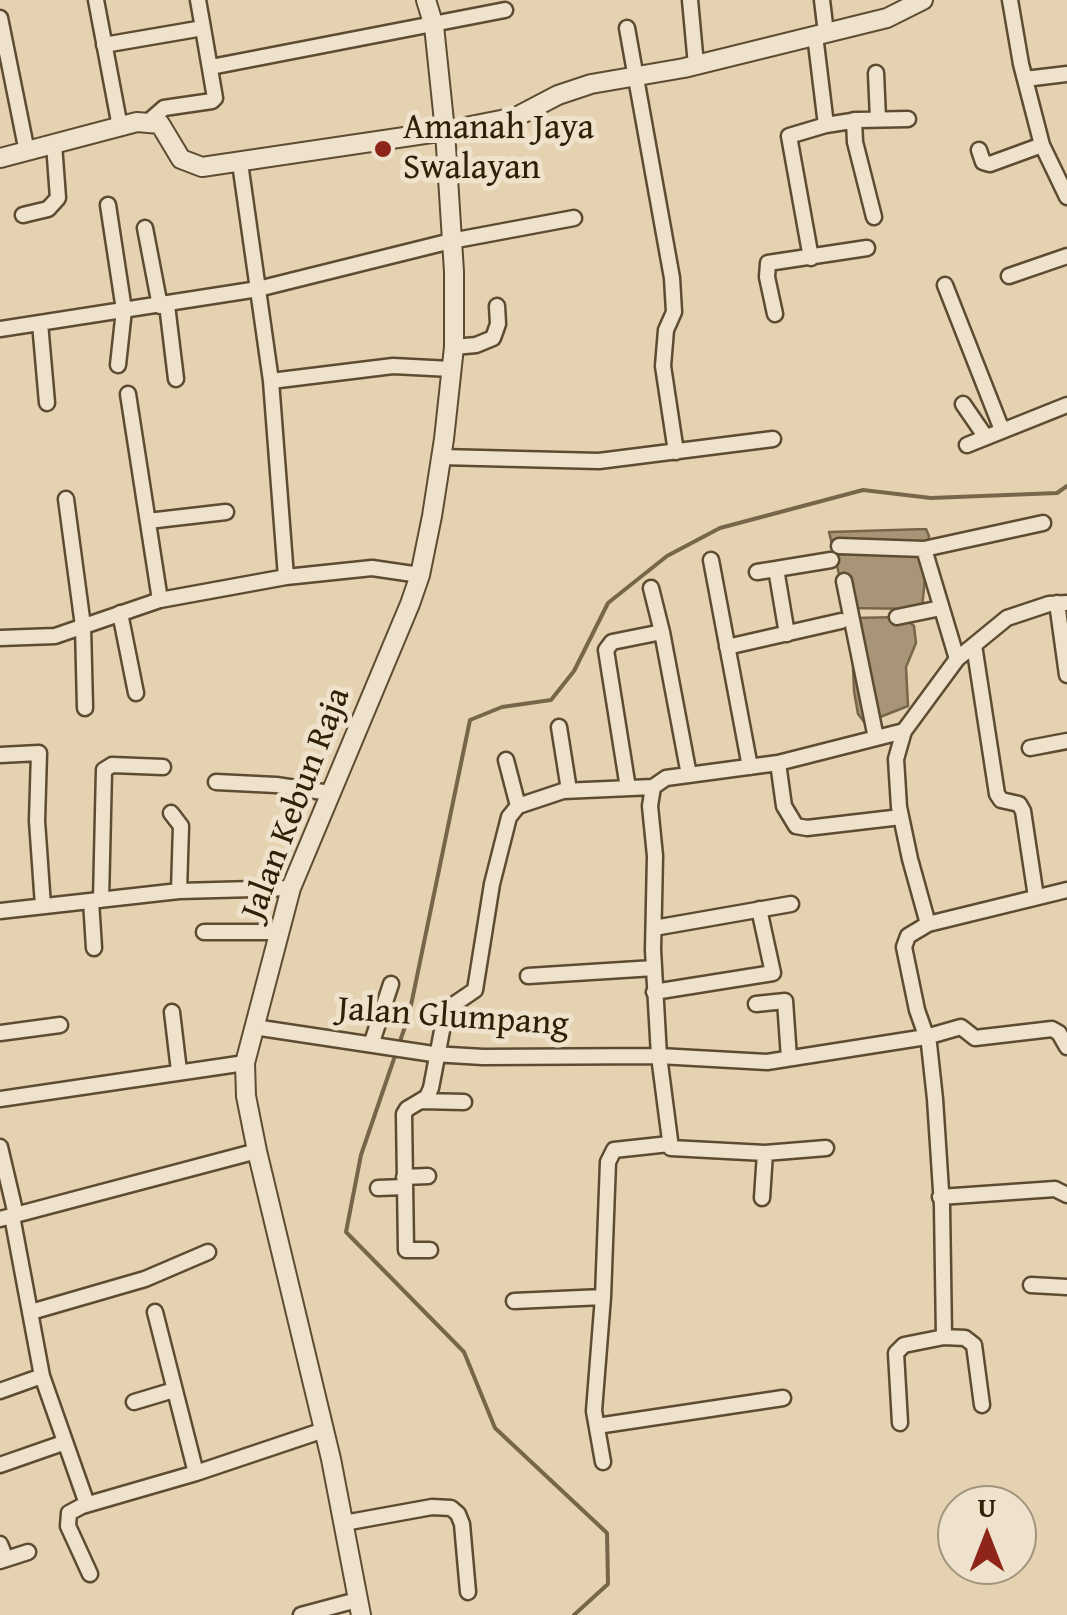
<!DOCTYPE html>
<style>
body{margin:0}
#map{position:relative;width:1067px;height:1615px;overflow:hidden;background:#e5d2b0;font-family:"Gentium Book Plus",serif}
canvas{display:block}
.north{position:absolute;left:937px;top:1485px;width:100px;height:100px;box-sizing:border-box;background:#eee2cc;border:2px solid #a2947e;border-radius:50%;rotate:0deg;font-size:28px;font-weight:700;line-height:40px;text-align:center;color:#312008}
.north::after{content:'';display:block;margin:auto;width:35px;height:45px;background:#8f2418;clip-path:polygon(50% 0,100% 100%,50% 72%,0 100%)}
</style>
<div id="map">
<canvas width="1067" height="1615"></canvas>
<div class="north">U</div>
</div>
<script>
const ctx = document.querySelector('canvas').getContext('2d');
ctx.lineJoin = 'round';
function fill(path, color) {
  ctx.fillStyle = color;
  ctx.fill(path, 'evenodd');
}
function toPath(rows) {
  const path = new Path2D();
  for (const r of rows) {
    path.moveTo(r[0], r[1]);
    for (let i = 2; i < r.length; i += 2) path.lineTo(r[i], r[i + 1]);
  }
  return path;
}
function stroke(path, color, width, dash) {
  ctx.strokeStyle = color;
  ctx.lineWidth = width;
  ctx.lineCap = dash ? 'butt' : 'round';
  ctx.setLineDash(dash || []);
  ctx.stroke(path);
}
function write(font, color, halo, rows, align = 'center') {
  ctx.font = font + ' "Gentium Book Plus",serif';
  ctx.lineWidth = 10;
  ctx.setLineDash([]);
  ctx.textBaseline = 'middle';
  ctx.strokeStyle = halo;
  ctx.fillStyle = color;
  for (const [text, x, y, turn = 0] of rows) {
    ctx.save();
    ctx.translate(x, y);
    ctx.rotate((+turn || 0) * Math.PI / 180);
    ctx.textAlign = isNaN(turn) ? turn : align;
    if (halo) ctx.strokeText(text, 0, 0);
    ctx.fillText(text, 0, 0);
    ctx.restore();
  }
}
const water = toPath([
 [926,529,929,536,922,609,847,608,829,532,926,529],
 [904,617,914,626,916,643,906,667,908,706,865,723,858,714,854,691,851,618,904,617]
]);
fill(water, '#a89577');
stroke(water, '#78664b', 2.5);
stroke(toPath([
 [574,1615,608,1584,607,1533,495,1428,464,1352,346,1232,361,1155,409,1015,470,720,502,707,551,700,574,671,608,603,667,556,720,528,863,490,931,498,1057,493,1067,486]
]), '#78664b', 4);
const minor = toPath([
 [96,0,120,127],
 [198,0,203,28],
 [690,0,696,65],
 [822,0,826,33],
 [1010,0,1021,64,1042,145,1067,197],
 [0,18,27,152],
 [627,28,672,278,674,312,666,330,663,366,676,452],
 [104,45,203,28,215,98,212,101,164,108,148,122],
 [211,67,505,10],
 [876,73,878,119],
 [1025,79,1067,74],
 [854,120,855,142,874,217],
 [826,125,858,120,908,119],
 [979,150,983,162,990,164,1042,145],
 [240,163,271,381,286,577],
 [108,205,124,310,118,365],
 [23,215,48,209,58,198,54,144],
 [145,228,160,306],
 [811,258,789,136,826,125,815,35],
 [1009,276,1067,256],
 [945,285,1002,430],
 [167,305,176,379],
 [775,314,767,277,768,263,867,248],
 [40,323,47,403],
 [0,329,258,289,451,241,574,218],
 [454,347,476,345,493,338,498,324,497,306],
 [271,381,393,366,451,369],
 [128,394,160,600],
 [963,404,985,436],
 [967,445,1067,405],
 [441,457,599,461,773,439],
 [66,499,83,626,85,708],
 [148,521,226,512],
 [839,546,924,549,1043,523],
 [924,549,957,659],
 [711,560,750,767],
 [776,569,831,560],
 [757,572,776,569,787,634],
 [844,581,876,738],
 [1057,603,1067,675],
 [120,613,136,693],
 [897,617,941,608],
 [662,632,689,775],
 [0,638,55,636,160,600,286,577,372,568,420,575],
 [974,645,997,794,1001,800,1019,804,1023,811,1036,897],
 [727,647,841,621],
 [559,727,569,790],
 [1030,748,1067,741],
 [0,755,39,753,37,821,43,906],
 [506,760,518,806],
 [778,763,784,806,796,826,807,828,901,817],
 [216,782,276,785,330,793],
 [628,788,606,650,612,642,662,632,651,588],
 [171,813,181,826,179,891],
 [101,900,104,770,112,765,163,767],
 [91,901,94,948],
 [0,911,179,891,291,888],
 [928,924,1067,890],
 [654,928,791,904],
 [204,932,279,932],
 [528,976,654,968],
 [654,992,773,973,759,909],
 [756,1004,785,1001,789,1058],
 [172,1012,179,1071],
 [254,1027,433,1054,483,1057,659,1056,653,950,655,856,650,806,653,787,666,778,778,763,904,731],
 [0,1033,60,1025],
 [372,1042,391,984],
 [0,1099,245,1063],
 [421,1101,464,1102],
 [0,1147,16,1215],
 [765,1153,826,1148],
 [404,1177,428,1176],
 [378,1188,404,1187],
 [940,1197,1055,1189,1067,1195],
 [762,1198,765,1153,671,1148,659,1056,767,1062,926,1037,961,1027,975,1038,1052,1029,1059,1033,1067,1047],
 [12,1216,42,1376,87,1504],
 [0,1219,257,1151],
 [430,1250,406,1250,404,1114,407,1109,427,1097,431,1088,445,1015,450,1007,475,990,492,884,509,817,518,806,563,791,653,787],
 [1031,1285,1067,1287],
 [514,1301,603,1297],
 [31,1312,145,1279,208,1252],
 [0,1391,42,1376],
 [134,1402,174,1390],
 [982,1405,974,1345,965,1338,944,1337,942,1206,935,1099,929,1044,917,1010,904,947,908,936,928,924,910,859,899,807,896,759,904,731,957,659,1007,618,1049,604,1067,603],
 [900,1423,896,1353,904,1345,944,1337],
 [597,1426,783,1398],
 [603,1462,594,1411,603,1297,608,1162,614,1150,669,1144],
 [0,1465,63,1443],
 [196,1473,324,1430],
 [344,1523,432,1507,451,1508,458,1514,462,1524,468,1592],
 [0,1544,6,1559],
 [0,1561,28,1552],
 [90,1574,68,1526,69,1513,82,1506,196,1473,155,1312],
 [301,1615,357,1600]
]);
const tertiary = toPath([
 [0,158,137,122,160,124,181,159,202,167,445,131,516,117,558,95,591,84,684,68,887,18,923,0],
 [361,1615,331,1459,257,1151,246,1096,245,1063,291,888,410,604,420,575,432,516,444,439,454,347,454,272,445,131,434,26,426,0]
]);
stroke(minor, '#5e4c32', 19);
stroke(tertiary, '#5e4c32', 22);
stroke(minor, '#eee2cc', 14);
stroke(tertiary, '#eee2cc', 18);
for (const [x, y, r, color] of [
 [383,149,10,"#8f2418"]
]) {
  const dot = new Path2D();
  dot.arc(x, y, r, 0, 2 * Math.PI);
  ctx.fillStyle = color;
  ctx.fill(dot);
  stroke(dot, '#eee2cc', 4);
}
write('35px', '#312008', '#eee2cc', [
 ["Amanah Jaya",403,129],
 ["Swalayan",403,169]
], 'left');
write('35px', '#312008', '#eee2cc', [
 ["Jalan Kebun Raja",297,804,-69],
 ["Jalan Glumpang",453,1018,4]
]);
</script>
